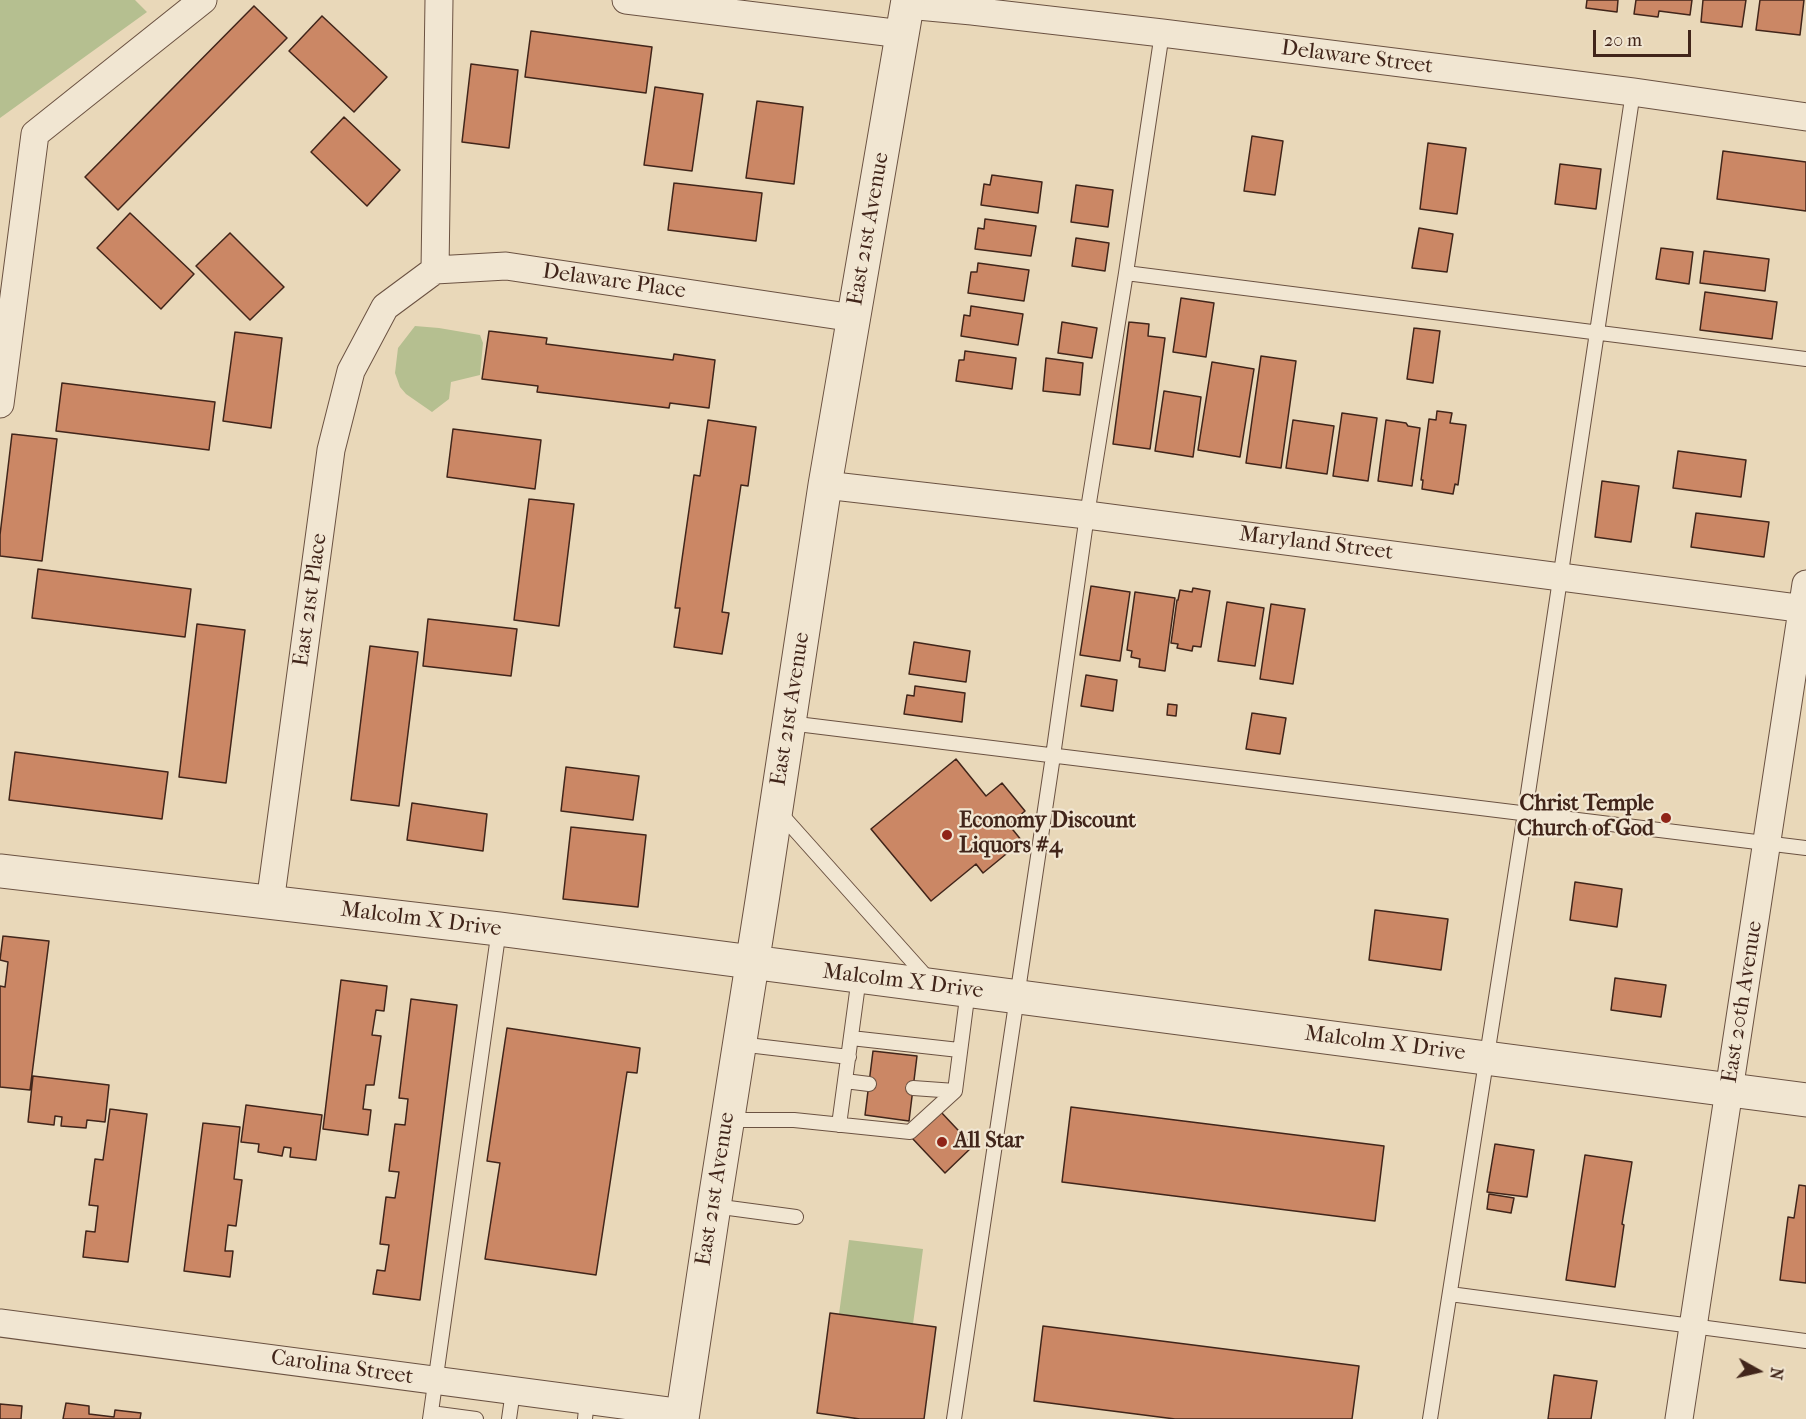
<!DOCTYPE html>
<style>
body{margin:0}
#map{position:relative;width:1806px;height:1419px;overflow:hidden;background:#e9d8b9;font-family:"IM FELL French Canon",serif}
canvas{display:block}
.north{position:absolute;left:1728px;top:1341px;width:60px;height:60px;-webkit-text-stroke:4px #f1e6d2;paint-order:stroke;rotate:98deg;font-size:16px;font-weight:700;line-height:24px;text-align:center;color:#41251a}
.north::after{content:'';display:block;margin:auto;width:21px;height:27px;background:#41251a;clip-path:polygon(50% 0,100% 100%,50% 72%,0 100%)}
.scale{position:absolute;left:1593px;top:30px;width:98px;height:27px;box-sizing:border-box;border:3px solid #41251a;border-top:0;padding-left:8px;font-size:18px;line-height:21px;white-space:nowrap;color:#41251a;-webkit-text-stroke:4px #f1e6d2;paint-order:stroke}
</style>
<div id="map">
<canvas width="1806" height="1419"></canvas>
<div class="north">N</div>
<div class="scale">20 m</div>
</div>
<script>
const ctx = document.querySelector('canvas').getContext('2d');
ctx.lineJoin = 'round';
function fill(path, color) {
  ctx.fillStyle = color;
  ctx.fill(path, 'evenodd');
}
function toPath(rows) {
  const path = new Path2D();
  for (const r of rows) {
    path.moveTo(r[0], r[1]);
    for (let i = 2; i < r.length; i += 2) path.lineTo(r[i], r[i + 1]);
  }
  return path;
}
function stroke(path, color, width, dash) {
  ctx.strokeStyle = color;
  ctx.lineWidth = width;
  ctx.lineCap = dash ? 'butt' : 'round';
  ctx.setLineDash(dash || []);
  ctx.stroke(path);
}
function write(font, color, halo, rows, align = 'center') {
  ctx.font = font + ' "IM FELL French Canon",serif';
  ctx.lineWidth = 4.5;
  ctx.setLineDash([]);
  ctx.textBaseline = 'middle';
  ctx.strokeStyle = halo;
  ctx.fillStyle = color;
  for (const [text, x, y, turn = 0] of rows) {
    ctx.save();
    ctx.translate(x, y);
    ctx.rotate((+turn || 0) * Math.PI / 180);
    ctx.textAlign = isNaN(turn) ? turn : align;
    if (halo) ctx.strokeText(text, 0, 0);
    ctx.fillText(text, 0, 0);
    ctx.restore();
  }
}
fill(toPath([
 [0,0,135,0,147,12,0,118],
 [415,326,439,328,480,335,483,343,480,375,451,382,449,399,432,412,406,394,400,387,395,373,398,348],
 [849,1240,923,1249,913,1324,839,1314]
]), '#b5bf90');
const building = toPath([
 [1587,0,1618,0,1617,12,1586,8,1587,0],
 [1636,0,1692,0,1690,15,1659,11,1658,17,1634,14,1636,0],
 [1703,0,1746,0,1742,27,1701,22,1703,0],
 [1760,0,1804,0,1800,35,1756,30,1760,0],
 [254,6,287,38,118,210,85,177,254,6],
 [322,16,387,77,354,112,289,51,322,16],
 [531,31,652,47,646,93,525,77,531,31],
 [471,64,518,70,509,148,462,142,471,64],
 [655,87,703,94,692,171,644,165,655,87],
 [757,101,803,107,794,184,746,178,757,101],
 [344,117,400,170,367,206,311,152,344,117],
 [1252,136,1283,141,1275,195,1244,191,1252,136],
 [1428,143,1466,148,1457,214,1420,209,1428,143],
 [1723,151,1806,162,1806,211,1717,199,1723,151],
 [1560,164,1601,169,1596,209,1555,204,1560,164],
 [992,175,1042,182,1038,213,981,205,984,184,990,185,992,175],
 [674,183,762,193,756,241,668,230,674,183],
 [1076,185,1113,190,1108,227,1071,222,1076,185],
 [130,213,194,274,161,309,97,248,130,213],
 [985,219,1036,226,1031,256,975,249,978,228,984,229,985,219],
 [1419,228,1453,234,1447,272,1412,268,1419,228],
 [230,233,284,287,250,320,196,266,230,233],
 [1076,238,1109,243,1105,271,1072,266,1076,238],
 [1661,248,1693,252,1689,284,1656,279,1661,248],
 [1704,251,1769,259,1765,291,1700,283,1704,251],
 [978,263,1029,270,1024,301,968,293,971,272,977,272,978,263],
 [1705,292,1777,302,1772,339,1700,330,1705,292],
 [1181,298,1214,303,1206,357,1173,352,1181,298],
 [971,306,1023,314,1018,345,961,336,964,315,970,316,971,306],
 [1062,322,1097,328,1092,358,1058,353,1062,322],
 [1129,322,1149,324,1148,336,1165,338,1150,449,1113,444,1129,322],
 [1414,328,1440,331,1433,383,1407,379,1414,328],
 [489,331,547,338,546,344,673,360,674,354,715,360,709,408,670,403,669,408,537,392,538,386,482,379,489,331],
 [235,332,282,338,271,428,223,421,235,332],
 [965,351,1016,358,1012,389,956,381,959,360,964,360,965,351],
 [1261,356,1296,361,1281,468,1246,463,1261,356],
 [1046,358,1083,363,1080,395,1043,391,1046,358],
 [1212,362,1254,369,1240,457,1198,450,1212,362],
 [62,383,215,402,209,450,56,431,62,383],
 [1164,391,1201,397,1193,457,1155,451,1164,391],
 [1437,411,1452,413,1450,423,1466,425,1458,485,1455,484,1453,494,1422,489,1423,480,1421,480,1429,419,1436,420,1437,411],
 [1342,413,1377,418,1368,481,1333,476,1342,413],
 [708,420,756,427,748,486,741,485,722,612,729,613,722,654,674,647,680,608,675,608,694,475,700,476,708,420],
 [1293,420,1334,426,1327,474,1286,468,1293,420],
 [1386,420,1406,423,1408,426,1420,428,1412,486,1378,481,1386,420],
 [453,429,541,440,535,489,447,477,453,429],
 [12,434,57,439,42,561,0,556,0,535,12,434],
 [1678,451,1746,460,1741,497,1673,488,1678,451],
 [1602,481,1639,486,1631,542,1595,537,1602,481],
 [529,499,574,504,559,626,514,620,529,499],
 [1696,513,1769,522,1764,557,1691,547,1696,513],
 [38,569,191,589,185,637,32,618,38,569],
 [1091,586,1130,592,1120,661,1080,655,1091,586],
 [1193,588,1210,591,1201,647,1193,646,1192,651,1177,648,1178,644,1171,643,1177,600,1178,600,1180,590,1192,592,1193,588],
 [1135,592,1175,598,1165,671,1139,667,1140,659,1131,657,1132,651,1127,650,1135,592],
 [1227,602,1264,608,1255,666,1218,661,1227,602],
 [1271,604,1305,609,1293,684,1260,679,1271,604],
 [428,619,517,629,511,676,423,666,428,619],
 [197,624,245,630,226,783,179,777,197,624],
 [914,642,970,651,966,682,909,674,914,642],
 [370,646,418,652,399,806,351,800,370,646],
 [1086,675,1117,680,1113,711,1081,706,1086,675],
 [915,686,965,693,962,722,904,714,907,695,914,696,915,686],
 [1168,704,1177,705,1176,716,1167,715,1168,704],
 [1252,713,1286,718,1280,754,1246,749,1252,713],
 [15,752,168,772,162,819,9,800,15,752],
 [956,759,986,796,1002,783,1025,811,1009,825,1022,841,983,873,976,864,931,901,871,829,956,759],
 [566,767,639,776,633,820,561,811,566,767],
 [412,803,487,814,483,851,407,840,412,803],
 [571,827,646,835,638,907,563,899,571,827],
 [1575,882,1622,889,1617,927,1570,920,1575,882],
 [1375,910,1448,919,1441,970,1369,960,1375,910],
 [3,936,49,941,30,1090,0,1087,0,986,5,987,8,962,0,960,3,936],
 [1615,978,1666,985,1661,1017,1611,1010,1615,978],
 [341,980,387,986,384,1011,376,1010,372,1035,381,1036,374,1085,366,1085,363,1109,371,1110,368,1135,323,1129,341,980],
 [411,999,457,1005,420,1300,373,1294,377,1270,385,1271,389,1245,380,1244,386,1197,395,1198,399,1172,389,1171,395,1124,405,1125,408,1099,399,1098,411,999],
 [507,1028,640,1048,637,1073,627,1072,596,1275,485,1259,500,1163,487,1161,507,1028],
 [873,1051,917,1056,909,1121,865,1115,873,1051],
 [33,1076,109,1085,105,1122,87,1120,86,1128,61,1126,62,1117,55,1116,54,1125,28,1122,33,1076],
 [246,1105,322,1115,316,1160,290,1157,291,1148,284,1147,282,1156,258,1152,259,1144,241,1142,246,1105],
 [1071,1107,1384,1146,1375,1221,1062,1182,1071,1107],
 [110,1109,147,1114,128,1262,83,1257,86,1231,95,1232,98,1206,89,1205,95,1159,103,1160,110,1109],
 [940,1111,973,1146,945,1173,912,1138,940,1111],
 [203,1123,240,1127,234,1179,242,1180,236,1226,228,1225,225,1251,233,1251,230,1277,184,1271,203,1123],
 [1495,1144,1534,1150,1527,1197,1487,1192,1495,1144],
 [1585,1155,1632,1162,1622,1224,1624,1225,1615,1287,1566,1280,1585,1155],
 [1799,1185,1806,1186,1806,1283,1780,1280,1788,1217,1794,1218,1799,1185],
 [1489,1194,1514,1198,1511,1213,1487,1209,1489,1194],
 [830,1313,936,1327,924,1419,860,1419,817,1413,830,1313],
 [1043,1326,1359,1366,1352,1419,1175,1419,1034,1401,1043,1326],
 [1554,1375,1597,1381,1591,1419,1548,1419,1554,1375],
 [66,1403,89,1406,89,1414,114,1417,115,1410,141,1413,140,1419,63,1419,66,1403],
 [0,1404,22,1406,21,1419,0,1419,0,1404]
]);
fill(building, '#cb8765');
stroke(building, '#41251a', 1.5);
const service = toPath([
 [1126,273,1806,359],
 [789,723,1806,848],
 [779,812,930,981],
 [851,1038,959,1050],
 [739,1044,849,1057],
 [845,1081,869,1084],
 [913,1088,955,1091],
 [727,1120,794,1120,910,1132,955,1091,968,990],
 [839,1125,859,977],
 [714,1206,796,1217],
 [1450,1294,1806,1341],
 [431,1413,476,1419],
 [430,1419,499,929],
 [509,1419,513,1391],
 [585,1419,587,1400],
 [954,1419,1053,756,1087,515,1126,273,1162,33],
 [1430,1419,1525,813,1633,92]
]);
const minor = toPath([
 [626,0,902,34],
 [907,5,972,11,1162,33,1633,92,1806,117],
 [435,270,439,0],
 [0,404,35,134,203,0],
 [825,485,1087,515,1806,609],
 [270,903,331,450,351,371,385,307,435,270,506,266,854,318],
 [0,1323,683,1413],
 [1679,1419,1806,584]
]);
const tertiary = toPath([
 [0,871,499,929,1806,1100],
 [682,1419,714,1206,762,901,825,485,908,0]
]);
stroke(service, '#6b5242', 16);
stroke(minor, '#6b5242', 29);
stroke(tertiary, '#6b5242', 35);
stroke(service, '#f1e6d2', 14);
stroke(minor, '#f1e6d2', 27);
stroke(tertiary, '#f1e6d2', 33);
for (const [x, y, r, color] of [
 [1666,818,6,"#8f2418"],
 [947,835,6,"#8f2418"],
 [942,1142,6,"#8f2418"]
]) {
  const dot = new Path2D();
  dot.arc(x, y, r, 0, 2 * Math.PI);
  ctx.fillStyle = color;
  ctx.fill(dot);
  stroke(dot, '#f1e6d2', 2);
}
write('22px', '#41251a', '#f1e6d2', [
 ["Delaware Street",1357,58,7],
 ["East 21st Avenue",869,229,-80],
 ["Delaware Place",614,282,8],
 ["Maryland Street",1316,544,7],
 ["East 21st Place",311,600,-82],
 ["East 21st Avenue",791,709,-81],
 ["Malcolm X Drive",421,920,7],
 ["Malcolm X Drive",903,982,7],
 ["East 20th Avenue",1743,1002,-81],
 ["Malcolm X Drive",1385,1044,7],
 ["East 21st Avenue",716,1189,-81],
 ["Carolina Street",342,1368,8]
]);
write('bold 22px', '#41251a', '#f1e6d2', [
 ["Christ Temple",1654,805,"right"],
 ["Church of God",1654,830,"right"],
 ["Economy Discount",959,822],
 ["Liquors #4",959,847],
 ["All Star",954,1142]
], 'left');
</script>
